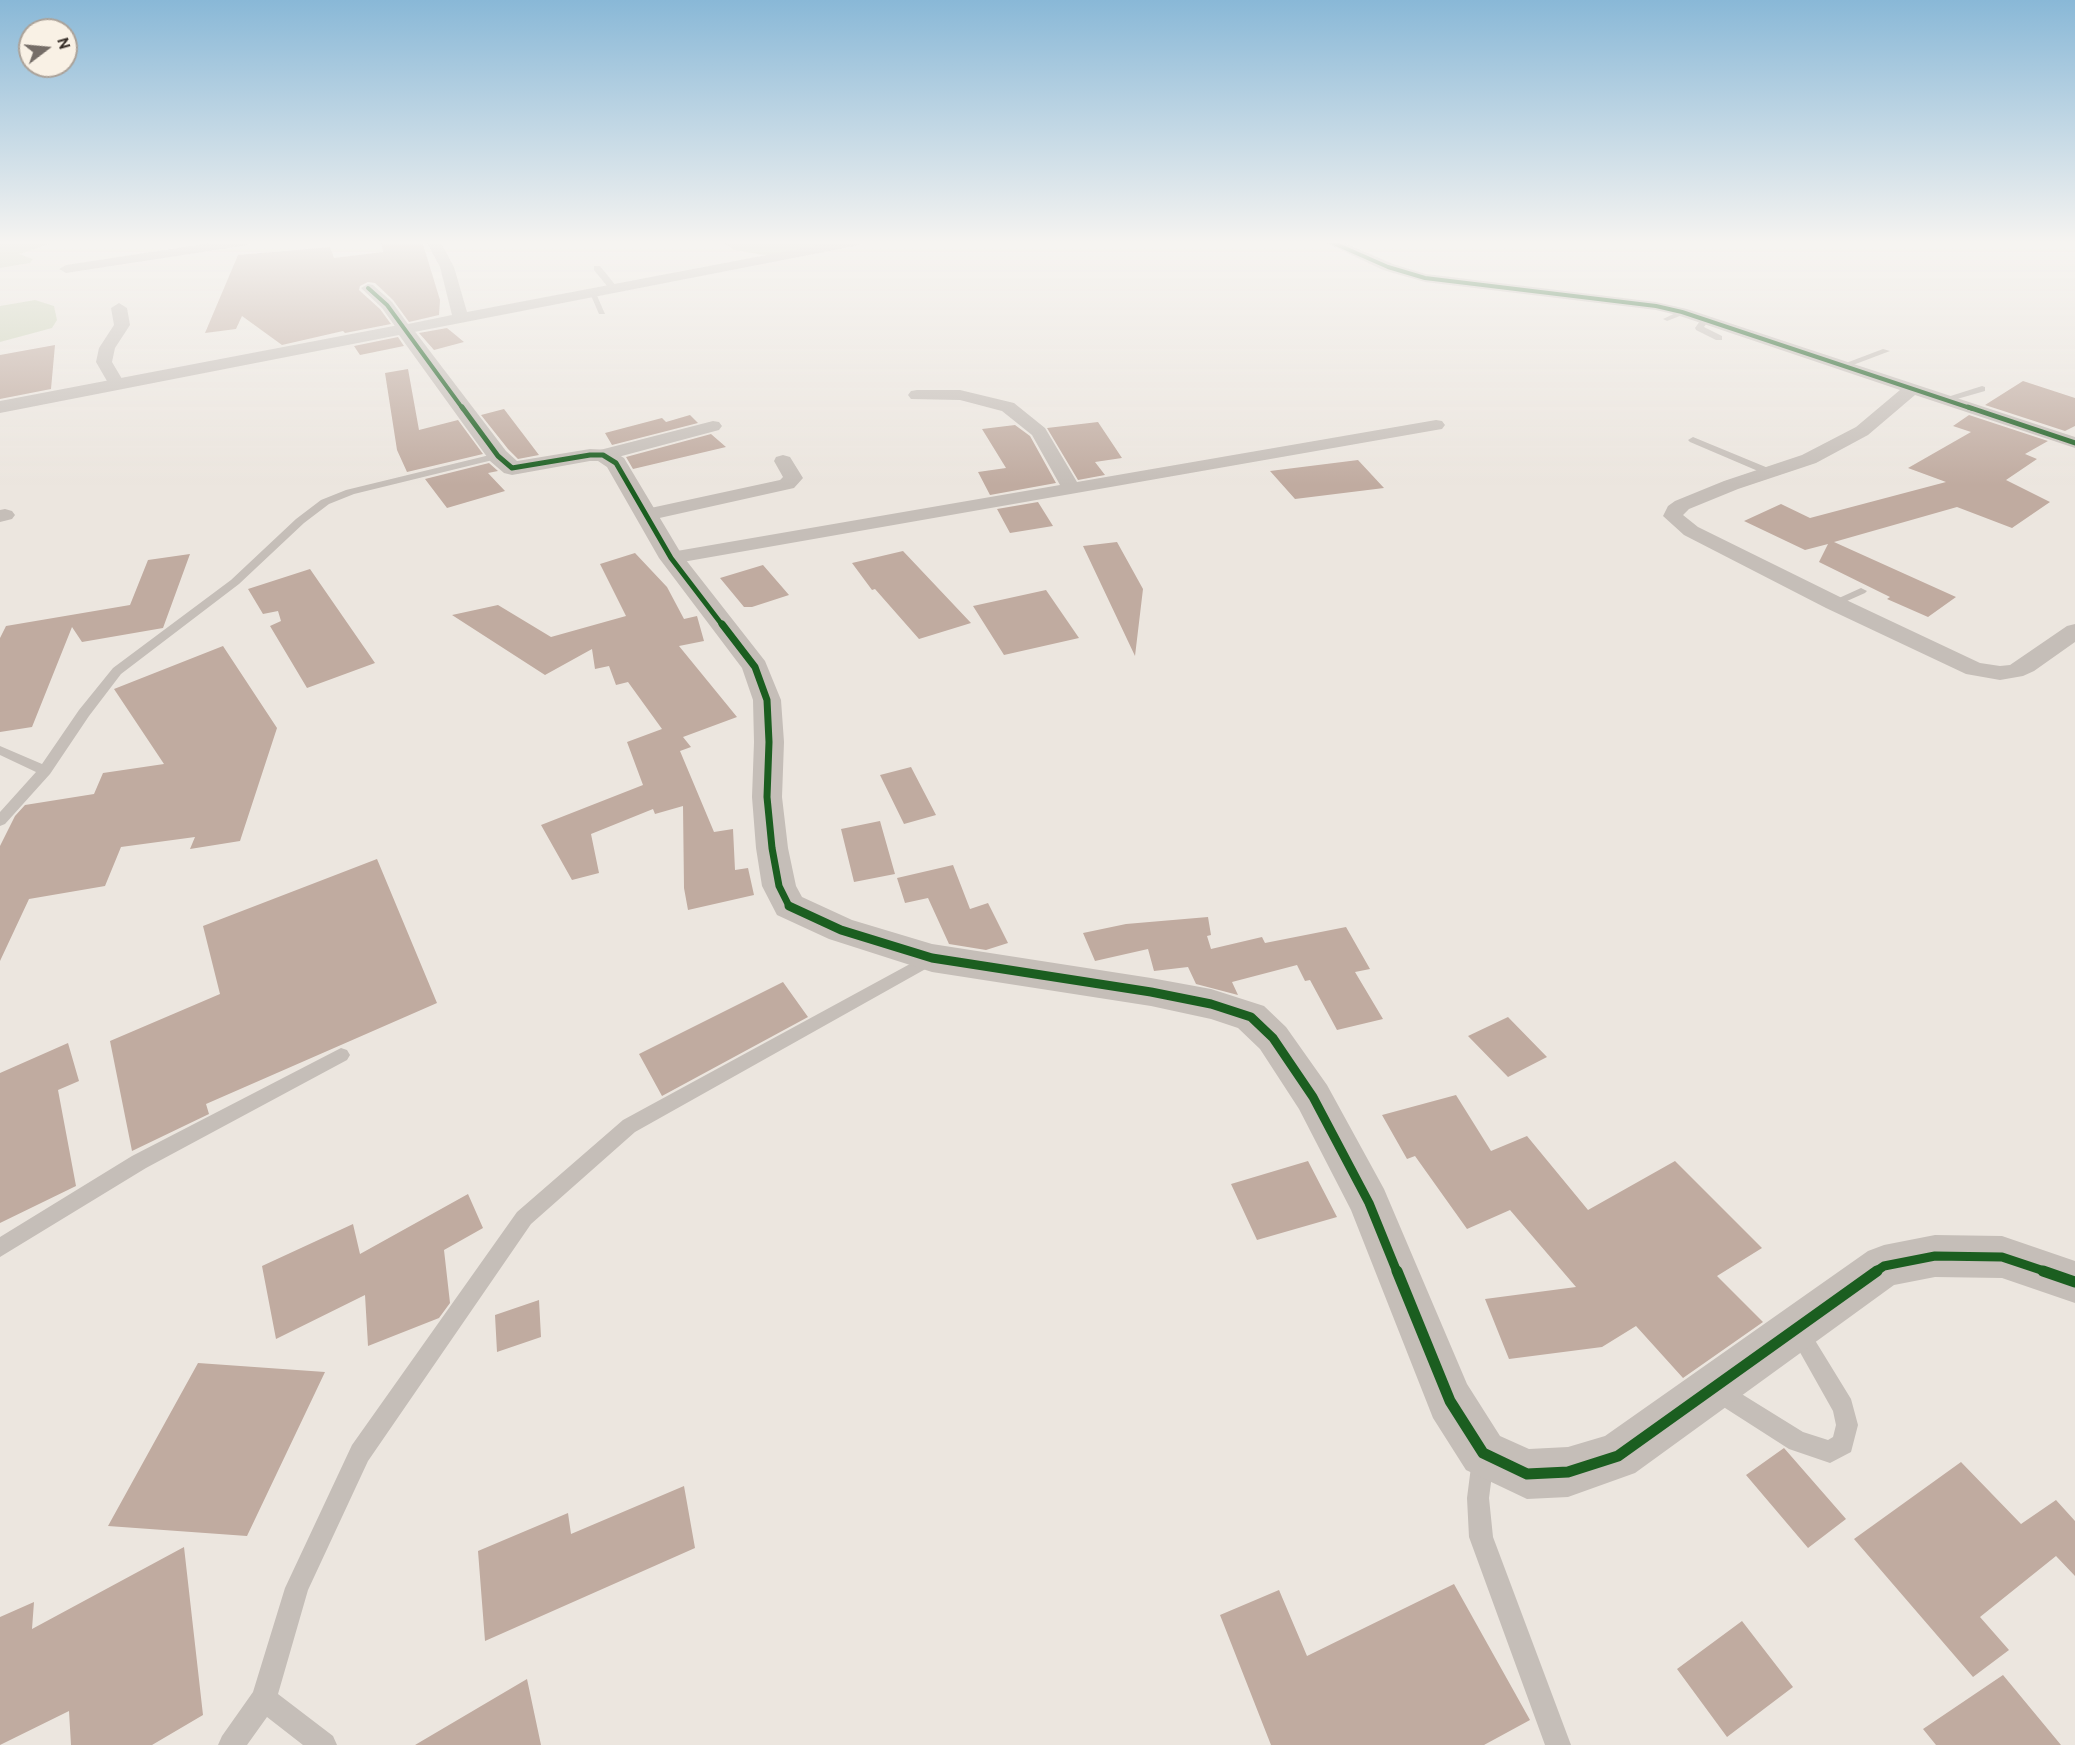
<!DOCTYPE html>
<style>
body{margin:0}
#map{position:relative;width:2075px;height:1745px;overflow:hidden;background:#ece6df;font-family:Cabin,sans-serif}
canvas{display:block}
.north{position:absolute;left:18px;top:18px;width:60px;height:60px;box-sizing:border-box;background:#f9f1e5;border:2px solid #aba299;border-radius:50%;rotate:74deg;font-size:16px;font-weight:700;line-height:24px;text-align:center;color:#352c26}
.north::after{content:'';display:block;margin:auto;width:21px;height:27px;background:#756d67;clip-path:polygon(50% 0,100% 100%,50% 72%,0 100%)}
</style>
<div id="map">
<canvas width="2075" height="1745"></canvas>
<div class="north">N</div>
</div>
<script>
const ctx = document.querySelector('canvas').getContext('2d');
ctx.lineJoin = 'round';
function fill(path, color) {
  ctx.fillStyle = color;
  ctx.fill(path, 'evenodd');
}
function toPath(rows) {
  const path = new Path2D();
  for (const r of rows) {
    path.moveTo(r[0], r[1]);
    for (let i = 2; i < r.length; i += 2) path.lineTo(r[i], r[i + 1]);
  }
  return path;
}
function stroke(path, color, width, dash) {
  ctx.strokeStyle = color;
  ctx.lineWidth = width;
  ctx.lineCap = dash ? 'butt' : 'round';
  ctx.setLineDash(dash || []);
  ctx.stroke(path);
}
fill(toPath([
 [0,241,59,241,19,254,33,259,30,263,0,268],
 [722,241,848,241,770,256,734,250],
 [35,300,54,306,57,320,52,328,0,342,0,306]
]), '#ccd2b8');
fill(toPath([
 [381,241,422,241,440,300,439,315,409,322,393,300,375,283,368,282,360,286,359,290,380,309,391,324,345,333,343,331,282,345,242,316,236,329,205,333,238,255,330,247,334,258,383,252],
 [447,328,464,342,434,350,419,333],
 [398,337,404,346,360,355,354,346],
 [55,345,51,389,0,399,0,355],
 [408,369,419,430,458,420,483,454,407,472,397,450,385,373],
 [2023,381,2075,398,2075,426,2065,431,1985,405],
 [504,409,539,455,518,459,508,449,481,415],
 [690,415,698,423,612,445,605,433,662,418,666,422],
 [1969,415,2048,441,2025,454,2037,459,2006,480,2050,502,2012,528,1957,507,1834,542,1956,597,1928,617,1887,599,1890,597,1819,562,1828,544,1805,550,1744,521,1781,504,1810,518,1946,482,1908,468,1971,432,1953,426],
 [1098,422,1122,458,1095,462,1105,475,1078,480,1047,428],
 [1015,425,1030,436,1056,483,990,495,978,472,1006,468,982,429],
 [711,434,726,447,633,469,626,457],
 [1358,460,1384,488,1295,499,1270,471],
 [489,463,498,471,488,473,505,491,447,508,425,479],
 [1038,502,1053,526,1010,533,997,509],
 [1117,542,1143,589,1135,656,1083,546],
 [903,551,971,623,919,639,875,589,872,590,852,563],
 [635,553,667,587,684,619,697,616,704,641,679,646,737,717,683,737,691,747,680,751,714,832,733,829,735,870,748,868,754,895,688,910,684,888,683,806,655,814,653,809,591,834,599,873,572,880,541,825,643,785,627,742,662,729,628,682,616,685,609,666,595,669,592,649,545,675,452,615,498,605,551,637,626,616,600,564],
 [190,554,163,628,82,642,72,627,32,727,0,732,0,638,6,626,130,605,148,560],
 [763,565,789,595,752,607,744,607,720,578],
 [310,569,375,663,307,688,270,626,281,621,278,611,263,614,248,589],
 [1046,590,1079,638,1004,655,973,606],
 [223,646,277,728,240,841,190,849,195,837,121,847,105,886,29,899,0,961,0,846,15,816,25,805,94,794,103,773,164,764,114,689],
 [911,767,936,815,904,824,880,775],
 [880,821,895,874,854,882,841,829],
 [377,859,437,1003,206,1104,209,1114,132,1151,110,1041,220,994,203,926],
 [953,865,970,909,988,903,1008,943,986,950,949,944,928,898,905,903,897,878],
 [1208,917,1211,935,1207,936,1211,949,1262,937,1265,943,1346,927,1370,969,1355,972,1383,1019,1337,1030,1310,980,1305,981,1297,965,1232,982,1238,995,1196,984,1188,967,1154,971,1148,949,1095,961,1083,933,1126,924],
 [783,982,808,1017,662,1096,639,1054],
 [1508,1017,1547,1057,1508,1077,1468,1036],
 [68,1043,79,1081,58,1090,76,1186,0,1223,0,1073],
 [1456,1095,1491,1151,1527,1136,1588,1210,1675,1161,1762,1248,1717,1276,1763,1322,1683,1378,1636,1326,1602,1347,1509,1359,1485,1299,1576,1287,1510,1210,1467,1229,1415,1156,1407,1159,1382,1115],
 [1308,1161,1337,1217,1257,1240,1231,1184],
 [468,1194,483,1228,444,1250,450,1303,439,1318,368,1346,365,1295,276,1339,262,1266,353,1224,360,1254],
 [539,1300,541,1337,497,1352,495,1315],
 [198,1363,325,1372,247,1536,108,1526],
 [1784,1448,1846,1519,1808,1548,1746,1475],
 [1961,1462,2021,1524,2056,1500,2075,1521,2075,1576,2056,1556,1980,1617,2009,1650,1973,1677,1854,1539],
 [684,1486,695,1548,485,1641,478,1551,568,1513,571,1534],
 [184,1547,203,1715,152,1745,71,1745,69,1711,0,1745,0,1617,34,1602,32,1629],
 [1454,1584,1530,1720,1484,1745,1271,1745,1220,1615,1279,1590,1307,1656],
 [1742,1621,1793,1687,1727,1737,1677,1669],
 [2003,1675,2061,1745,1936,1745,1923,1729],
 [527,1679,541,1745,415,1745]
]), '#c0aba0');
fill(toPath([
 [594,266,600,266,617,287,617,291,611,291,594,270,594,266],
 [589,291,595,291,605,314,599,314,589,291],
 [1682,310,1685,310,1685,314,1667,321,1663,319,1682,310],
 [1702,318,1709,320,1704,327,1722,336,1722,340,1716,340,1696,330,1695,328,1702,318],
 [1883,349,1890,351,1845,368,1838,366,1883,349],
 [1982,386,1985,387,1985,391,1943,403,1938,400,1982,386],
 [1693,437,1773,470,1774,472,1765,474,1690,442,1688,440,1693,437],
 [498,453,503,456,501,458,354,494,329,504,304,523,239,584,121,674,89,716,50,774,5,824,0,826,0,812,36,772,0,755,0,746,42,764,79,710,113,668,231,580,296,519,321,500,346,490,498,453],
 [1861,588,1867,591,1865,593,1838,605,1830,605,1828,603,1861,588],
 [932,952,938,954,940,958,938,962,635,1132,531,1224,368,1461,308,1590,278,1694,333,1736,337,1745,303,1745,267,1717,247,1745,218,1745,222,1736,253,1692,285,1588,352,1445,517,1212,623,1120,932,952],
 [341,1048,347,1050,350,1055,347,1060,146,1168,0,1257,0,1237,132,1156,341,1048],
 [1798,1321,1805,1324,1851,1399,1858,1425,1851,1452,1830,1463,1789,1449,1711,1399,1708,1391,1711,1383,1719,1380,1803,1432,1828,1440,1833,1437,1836,1425,1833,1411,1788,1331,1791,1324,1798,1321],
 [1483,1448,1491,1451,1494,1459,1489,1498,1493,1537,1571,1745,1545,1745,1469,1537,1467,1498,1472,1459,1475,1451,1483,1448]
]), '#c5beb8');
fill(toPath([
 [223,241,255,241,248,245,66,273,59,269,66,265,223,241],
 [426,241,440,241,454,267,467,312,840,241,867,241,860,245,404,334,399,332,382,308,361,288,368,284,373,285,392,302,408,324,452,315,440,267,426,241],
 [1322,241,1340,241,1393,264,1426,274,1656,302,1687,309,2075,437,2075,448,1915,395,1868,435,1816,463,1738,489,1689,509,1683,515,1698,527,1842,598,1980,663,2000,666,2010,665,2067,626,2075,624,2075,642,2034,671,2023,676,2000,680,1966,674,1826,608,1684,535,1663,516,1668,506,1675,501,1724,481,1802,455,1856,427,1900,390,1677,315,1656,310,1425,282,1383,270,1322,241],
 [119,303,127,308,130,325,115,348,112,362,125,384,117,389,111,388,96,362,99,348,114,325,111,308,119,303],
 [917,390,960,390,1014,403,1045,428,1077,482,1436,420,1442,421,1445,425,1442,429,1436,430,671,564,664,562,660,558,664,554,671,552,1060,485,1032,435,1002,411,960,400,911,399,908,395,911,391,917,390],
 [713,421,719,422,722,426,719,430,603,461,596,459,594,455,596,451,713,421],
 [783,455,790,457,803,478,794,488,646,521,639,519,636,515,639,511,646,509,780,480,783,477,774,461,776,457,783,455],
 [5,509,12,511,15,515,12,519,0,522,0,510,5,509]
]), '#c5beb8');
fill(toPath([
 [404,324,410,325,506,451,517,461,590,449,611,450,624,458,682,555,765,661,781,700,784,742,782,797,788,848,796,886,802,897,852,920,932,944,1151,978,1211,989,1264,1006,1286,1027,1327,1085,1384,1189,1467,1384,1500,1436,1529,1449,1568,1447,1605,1436,1868,1251,1884,1245,1935,1235,2002,1236,2075,1261,2075,1303,2002,1278,1935,1277,1894,1285,1635,1473,1568,1497,1527,1499,1466,1470,1433,1418,1351,1210,1299,1109,1260,1049,1238,1028,1211,1019,1151,1006,932,972,829,939,777,915,762,886,756,848,752,797,754,742,753,700,742,668,659,558,607,467,598,461,590,461,512,475,504,473,490,461,399,335,0,413,0,401,404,324]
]), '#c5beb8');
stroke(toPath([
 [1329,241,1388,267,1425,278,1656,306,1682,312,1973,409],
 [368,288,387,305,463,409]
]), '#1b5e20', 4);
stroke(toPath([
 [462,407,498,456,512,468,590,455,603,455,616,463,671,558,723,626],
 [1968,407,2075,443]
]), '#1b5e20', 5);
stroke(toPath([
 [722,624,755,667,767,700,769,742,767,797,772,848,779,886,789,906,792,907]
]), '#1b5e20', 7);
stroke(toPath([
 [789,906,841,930,932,958,1151,992,1211,1004,1251,1017,1273,1038,1313,1097,1369,1203,1397,1272],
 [1875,1272,1884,1266,1935,1256,2002,1257,2047,1272]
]), '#1b5e20', 9);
stroke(toPath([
 [1397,1271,1450,1401,1483,1453,1527,1474,1568,1472,1618,1456,1877,1271],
 [2043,1271,2075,1282]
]), '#1b5e20', 11);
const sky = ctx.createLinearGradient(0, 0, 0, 485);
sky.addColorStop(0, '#89b8d7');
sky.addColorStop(0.5, '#f6f4f1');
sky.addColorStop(1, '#f6f4f100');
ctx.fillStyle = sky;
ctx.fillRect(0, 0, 2075, 485);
</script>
